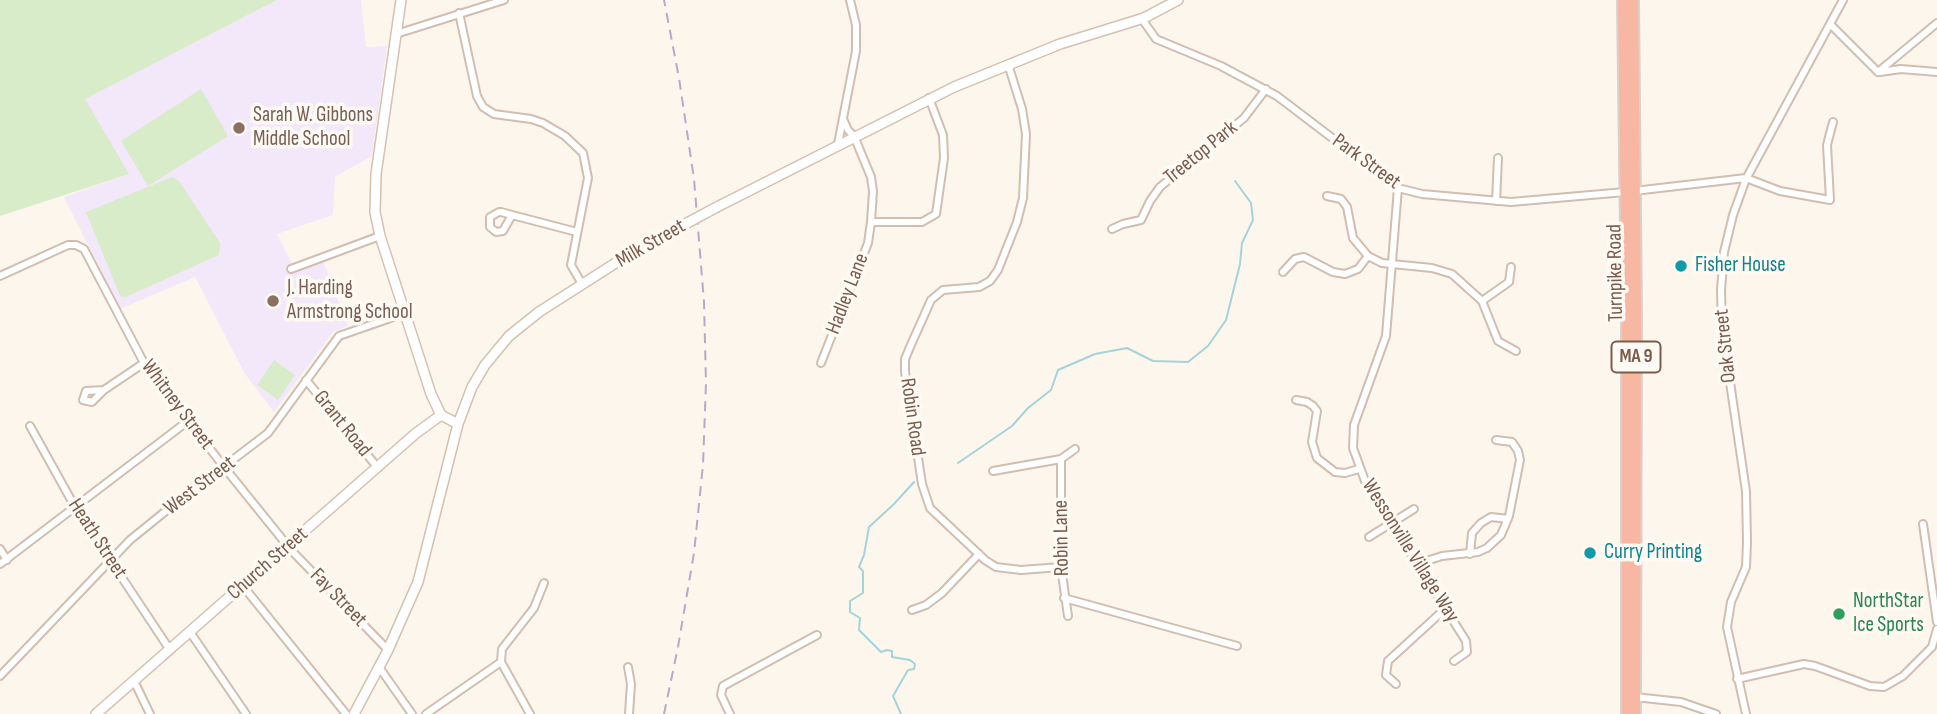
<!DOCTYPE html>
<style>
body{margin:0}
canvas{display:block;background:#fdf6ec}
</style>
<canvas width="1937" height="714"></canvas>
<script>
const ctx = document.querySelector('canvas').getContext('2d');
ctx.lineJoin = 'round';
function fill(path, color) {
  ctx.fillStyle = color;
  ctx.fill(path, 'evenodd');
}
function toPath(rows) {
  const path = new Path2D();
  for (const r of rows) {
    path.moveTo(r[0], r[1]);
    for (let i = 2; i < r.length; i += 2) path.lineTo(r[i], r[i + 1]);
  }
  return path;
}
function stroke(path, color, width, dash) {
  ctx.strokeStyle = color;
  ctx.lineWidth = width;
  ctx.lineCap = dash ? 'butt' : 'round';
  ctx.setLineDash(dash || []);
  ctx.stroke(path);
}
function write(font, color, halo, rows, align = 'center') {
  ctx.font = font + ' "Sofia Sans Condensed",sans-serif';
  ctx.lineWidth = 7;
  ctx.setLineDash([]);
  ctx.textBaseline = 'middle';
  ctx.strokeStyle = halo;
  ctx.fillStyle = color;
  for (const [text, x, y, turn = 0] of rows) {
    ctx.save();
    ctx.translate(x, y);
    ctx.rotate((+turn || 0) * Math.PI / 180);
    ctx.textAlign = isNaN(turn) ? turn : align;
    if (halo) ctx.strokeText(text, 0, 0);
    ctx.fillText(text, 0, 0);
    ctx.restore();
  }
}
fill(toPath([
 [277,0,361,0,366,47,387,46,372,156,335,177,333,215,277,234,296,272,323,261,348,326,333,332,274,412,245,374,195,277,120,309,64,197,128,174,84,99]
]), '#f3e8fa');
fill(toPath([
 [0,0,277,0,85,99,129,174,0,216],
 [201,89,228,136,148,186,121,141],
 [172,177,179,181,220,243,219,255,126,297,120,296,86,212],
 [274,360,295,375,278,400,257,385]
]), '#d8ecc9');
stroke(toPath([
 [958,463,1012,426,1028,408,1051,390,1058,370,1095,354,1127,348,1153,361,1188,362,1208,346,1226,320,1240,264,1242,243,1253,220,1251,203,1235,181],
 [901,714,893,696,908,670,914,669,915,664,910,660,892,657,892,651,887,650,881,652,859,630,860,618,850,612,850,601,863,593,863,571,859,567,864,555,869,527,894,504,914,482]
]), '#a5d3da', 2);
const street = toPath([
 [459,13,477,96,483,107,494,114,531,119,543,123,565,136,583,153,588,178,571,265,582,284],
 [1142,19,1156,39,1221,66,1277,96,1398,188,1422,194,1511,202,1625,192],
 [1830,24,1878,72],
 [396,34,504,0],
 [1008,64,1022,109,1026,134,1023,198,1017,222,998,270,990,281,979,287,943,290,931,300,910,347,905,359,905,372,922,484,930,508,985,560,996,567,1021,570,1061,567],
 [1878,72,1937,23],
 [1880,72,1901,69,1937,72],
 [843,119,848,130,854,136,871,177,873,191,871,222,922,222,936,214,944,158,943,135,929,98],
 [838,144,856,51,856,25,850,0],
 [1398,188,1386,336,1354,425,1353,448,1365,481,1466,641,1467,652,1454,661],
 [1634,191,1746,178,1780,191,1830,200,1827,145,1833,122],
 [1327,196,1341,199,1347,207,1353,238,1368,256,1382,263,1432,268,1452,274,1482,301,1498,341,1516,351],
 [1496,201,1498,158],
 [512,215,503,231,496,232,490,227,490,217,499,212,501,212,512,215,577,232],
 [1112,229,1123,224,1141,220,1150,201,1160,187,1244,118,1266,89],
 [291,269,380,236],
 [1283,272,1295,259,1304,257,1333,272,1345,274,1358,269,1368,256],
 [0,276,68,245,76,245,84,249,144,363,224,467,291,550,388,650],
 [1482,301,1509,282,1511,267],
 [821,363,868,243,871,222],
 [306,380,378,468],
 [104,390,92,402,83,400,86,391,104,390,144,363],
 [1296,400,1307,402,1313,406,1317,411,1312,442,1317,458,1335,472,1345,473,1359,469],
 [30,426,75,507,170,650],
 [1061,459,1061,567,1068,616],
 [993,471,1061,459,1075,449],
 [1923,524,1937,622],
 [1369,537,1414,509],
 [0,549,7,560],
 [1470,554,1472,533,1481,523,1491,517,1508,519],
 [0,564,188,421],
 [1417,564,1442,556,1478,552,1487,548,1501,535,1509,516,1520,460,1518,451,1512,442,1496,440],
 [243,586,346,714],
 [1064,598,1237,646],
 [912,610,926,605,942,593,979,554],
 [190,632,246,714],
 [501,662,502,649,534,608,544,583],
 [501,662,530,714],
 [379,667,412,714],
 [628,667,631,684,629,714],
 [0,676,130,540,167,510,268,433,339,336,405,313],
 [1737,679,1804,664,1815,666,1870,686,1884,687,1903,676,1932,647,1937,629],
 [134,681,150,714],
 [1396,684,1386,675,1388,661,1446,608],
 [1635,697,1681,702,1716,714],
 [426,714,501,662],
 [730,714,721,695,723,686,817,635],
 [1746,714,1727,627,1731,602,1746,567,1747,542,1746,491,1722,328,1721,290,1724,252,1733,215,1746,179,1843,0]
]);
const secondary = toPath([
 [401,0,376,174,375,212,380,236,431,394,441,415,458,424],
 [717,207,954,87,1060,44,1144,18,1178,0],
 [96,714,415,434,441,415],
 [354,714,387,652,418,582,458,424,472,387,485,365,509,336,539,312,614,264,689,222]
]);
const highway = toPath([
 [1623,0,1627,310,1627,714],
 [1633,0,1636,315,1635,714]
]);
stroke(street, '#d1beb0', 10);
stroke(secondary, '#d6c0b0', 12);
stroke(highway, '#dad1cd', 14);
stroke(street, '#fff', 6);
stroke(secondary, '#fff', 9);
stroke(highway, '#f7b7a3', 10);
stroke(toPath([
 [664,714,678,647,694,553,703,465,706,383,704,302,694,179,679,78,664,0]
]), '#b9a8c9', 2, [10, 7]);
const secondaryBridge = toPath([
 [689,222,717,207]
]);
stroke(secondaryBridge, '#d6c0b0', 12, []);
stroke(secondaryBridge, '#fff', 9);
for (const [x, y, r, color] of [
 [239,128,7,"#8d6e63"],
 [1681,266,7,"#0f9aa8"],
 [273,301,7,"#8d6e63"],
 [1590,553,7,"#0f9aa8"],
 [1839,614,7,"#2e9e5b"]
]) {
  const dot = new Path2D();
  dot.arc(x, y, r, 0, 2 * Math.PI);
  ctx.fillStyle = color;
  ctx.fill(dot);
  stroke(dot, '#fffaf3', 2.5);
}
for (const [x, y, w] of [
 [1636,357,49]
]) {
  const box = new Path2D();
  box.roundRect(x - w / 2, y - 15.5, w, 31, 5);
  ctx.fillStyle = '#fffaf3';
  ctx.fill(box);
  stroke(box, '#7a5c4d', 2);
}
write('bold 19px', '#7a5c4d', null, [
 ["MA 9",1636,357]
]);
write('21px', '#785e54', '#fffaf3', [
 ["Sarah W. Gibbons",253,116],
 ["Middle School",253,140],
 ["J. Harding",287,289],
 ["Armstrong School",287,313]
], 'left');
write('21px', '#7a5c4d', '#fffaf3', [
 ["Treetop Park",1201,153,-39],
 ["Park Street",1366,162,36],
 ["Milk Street",651,244,-30],
 ["Turnpike Road",1616,273,-91],
 ["Hadley Lane",848,294,-69],
 ["Oak Street",1726,346,-96],
 ["Whitney Street",177,405,53],
 ["Robin Road",912,417,82],
 ["Grant Road",342,424,51],
 ["West Street",200,486,-37],
 ["Robin Lane",1062,538,-91],
 ["Heath Street",97,539,57],
 ["Wessonville Village Way",1410,551,58],
 ["Church Street",268,564,-41],
 ["Fay Street",338,598,46]
]);
write('21px', '#0d838f', '#fffaf3', [
 ["Fisher House",1695,266],
 ["Curry Printing",1604,553]
], 'left');
write('21px', '#27864d', '#fffaf3', [
 ["NorthStar",1853,602],
 ["Ice Sports",1853,626]
], 'left');
</script>
